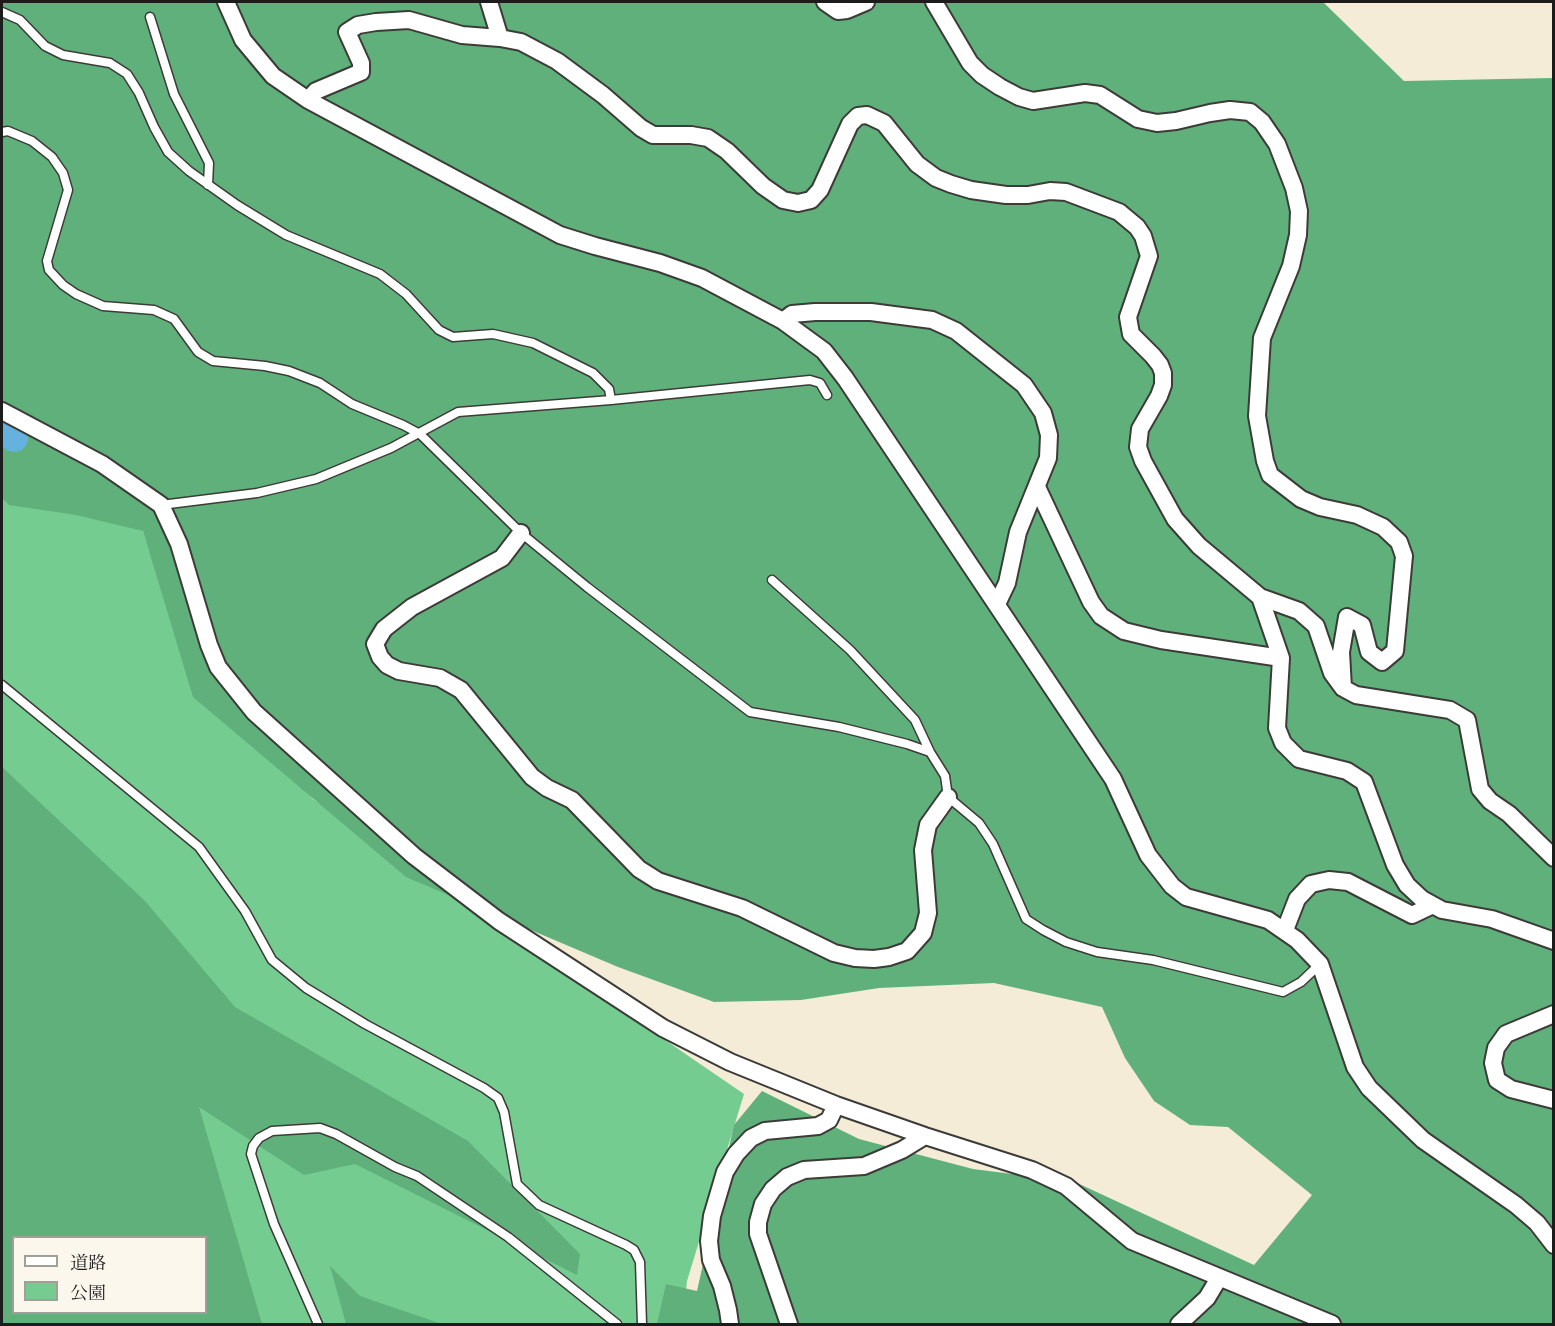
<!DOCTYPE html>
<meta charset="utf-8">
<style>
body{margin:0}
#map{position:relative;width:1555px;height:1326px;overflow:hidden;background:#f4ecd6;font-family:"IM FELL Double Pica","Noto Serif JP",serif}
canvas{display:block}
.frame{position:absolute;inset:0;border:3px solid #1c1c1c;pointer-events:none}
.legend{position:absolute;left:12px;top:1236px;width:195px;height:78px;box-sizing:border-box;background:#fbf7ec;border:2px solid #a29f99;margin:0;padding:8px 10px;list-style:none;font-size:18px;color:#1c1c1c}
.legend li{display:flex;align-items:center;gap:12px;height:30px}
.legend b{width:30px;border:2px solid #a29f99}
</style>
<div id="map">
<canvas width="1555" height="1326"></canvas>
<div class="frame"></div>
<ul class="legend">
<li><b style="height:8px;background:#fff"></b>道路</li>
<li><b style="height:16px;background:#74cc91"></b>公園</li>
</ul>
</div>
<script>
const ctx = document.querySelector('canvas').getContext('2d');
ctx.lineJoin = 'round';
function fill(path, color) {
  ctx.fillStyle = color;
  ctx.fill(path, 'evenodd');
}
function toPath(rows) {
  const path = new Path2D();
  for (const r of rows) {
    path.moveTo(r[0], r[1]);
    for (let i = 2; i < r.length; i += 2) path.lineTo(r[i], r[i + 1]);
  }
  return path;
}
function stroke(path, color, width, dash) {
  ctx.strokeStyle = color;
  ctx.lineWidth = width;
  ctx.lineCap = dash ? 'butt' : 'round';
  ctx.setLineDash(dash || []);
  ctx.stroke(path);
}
fill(toPath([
 [2,485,143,531,179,641,313,799,744,1094,687,1281,682,1324,2,1324],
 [14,1238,206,1238,206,1312,14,1312]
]), '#74cc91');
fill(toPath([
 [2,2,1323,2,1404,81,1553,78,1553,1324,657,1324,666,1284,697,1291,734,1125,762,1091,859,1139,973,1169,1075,1182,1254,1265,1312,1195,1228,1127,1190,1125,1154,1101,1125,1058,1102,1007,994,983,879,988,801,1000,714,1002,618,967,406,877,193,697,143,531,76,515,9,505,2,498],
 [2,767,145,901,235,1007,468,1141,580,1254,577,1275,355,1164,304,1175,199,1107,262,1324,2,1324],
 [14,1238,206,1238,206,1312,14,1312],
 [330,1266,360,1296,442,1324,346,1324]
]), '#5fb07b');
stroke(toPath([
 [2,431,14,438]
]), '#66b2df', 28);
const service = toPath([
 [2,12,20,20,45,46,63,55,110,63,127,74,139,93,154,127,168,152,189,171,237,205,286,235,380,274,406,294,439,330,453,337,493,334,533,343,593,373,609,389,611,400,458,412,391,448,316,479,257,493,161,505],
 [150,17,174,94,209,163,208,185],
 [2,132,8,131,32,141,52,157,63,173,68,190,47,261,49,270,63,285,76,294,103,306,154,310,174,319,198,352,213,361,265,366,289,371,320,383,352,404,403,425,420,434,521,533,587,587,750,712,839,727,907,744,930,752,945,776,948,797,979,823,993,844,1026,919,1043,930,1066,942,1097,952,1153,960,1283,992,1301,982,1320,964],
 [611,400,810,380,820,383,827,395],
 [772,580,850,650,915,720,930,752],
 [2,685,199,847,245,911,272,960,306,988,365,1024,484,1088,498,1098,504,1112,517,1184,539,1205,626,1245,634,1250,640,1262,642,1324],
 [318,1324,274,1224,251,1154,253,1146,259,1138,272,1131,320,1128,336,1134,395,1167,417,1176,508,1237,617,1324]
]);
const minor = toPath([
 [226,2,243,40,273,76,308,100,560,235,595,246,660,263,702,278,783,321,824,351,845,378,1113,779,1148,855,1172,886,1186,897,1268,920,1297,940,1320,964,1355,1067,1369,1088,1423,1140,1516,1205,1537,1223,1554,1245],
 [489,2,500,38],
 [825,2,838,11,847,10,866,2],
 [934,2,970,63,982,75,1000,87,1019,97,1033,101,1085,93,1100,95,1138,119,1157,123,1176,121,1210,113,1230,110,1250,112,1262,122,1277,144,1294,188,1299,211,1298,235,1291,266,1262,338,1257,416,1265,461,1270,475,1301,499,1320,507,1357,515,1383,527,1399,542,1404,556,1395,651,1382,662,1369,652,1362,625,1347,617,1341,652,1343,688],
 [308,100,316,91,361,72,361,63,347,32,358,25,376,22,409,20,462,35,500,38,521,42,557,61,603,95,641,128,653,135,691,135,708,138,727,151,763,186,783,200,798,203,811,200,820,190,850,124,858,116,867,115,884,123,917,164,936,178,951,184,971,190,1006,195,1028,195,1050,191,1066,192,1119,212,1137,227,1143,236,1149,256,1128,317,1131,334,1153,356,1160,365,1163,373,1163,385,1159,396,1140,429,1138,447,1143,461,1175,519,1199,546,1260,597,1281,658,1277,728,1283,743,1299,759,1347,771,1364,782,1395,865,1407,885,1422,899,1442,910,1492,919,1554,941],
 [783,321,792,314,815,312,871,312,932,320,956,331,1024,385,1043,413,1049,435,1048,458,1018,532,1007,583,997,604],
 [2,411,102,464,161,505,179,544,209,645,218,667,254,712,414,856,499,921,663,1028,730,1062,836,1105,925,1136,1032,1170,1066,1186,1132,1241,1332,1324],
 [1037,487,1091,602,1101,616,1124,631,1161,640,1281,658],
 [521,533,502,558,412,607,384,629,375,644,380,657,387,665,399,671,440,678,461,690,532,777,547,788,572,800,639,869,658,881,742,908,834,953,855,958,874,959,889,957,907,951,923,933,928,913,923,850,928,825,948,797],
 [1260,597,1299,611,1316,626,1332,673,1343,688,1356,695,1450,710,1467,720,1480,789,1490,801,1509,814,1554,858],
 [1285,930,1297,899,1311,884,1329,880,1348,882,1412,915,1433,905],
 [1554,1014,1506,1034,1496,1048,1493,1063,1497,1080,1511,1089,1554,1100],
 [730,1324,728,1310,722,1286,711,1260,709,1241,712,1216,725,1172,736,1154,751,1138,765,1131,818,1126,829,1120,836,1105],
 [789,1324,758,1234,758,1222,763,1204,773,1189,787,1177,804,1170,864,1166,902,1150,925,1136],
 [1179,1324,1207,1298,1219,1278]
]);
stroke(service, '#3c3b38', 11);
stroke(minor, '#3c3b38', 20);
stroke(service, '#fff', 8);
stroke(minor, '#fff', 16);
</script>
